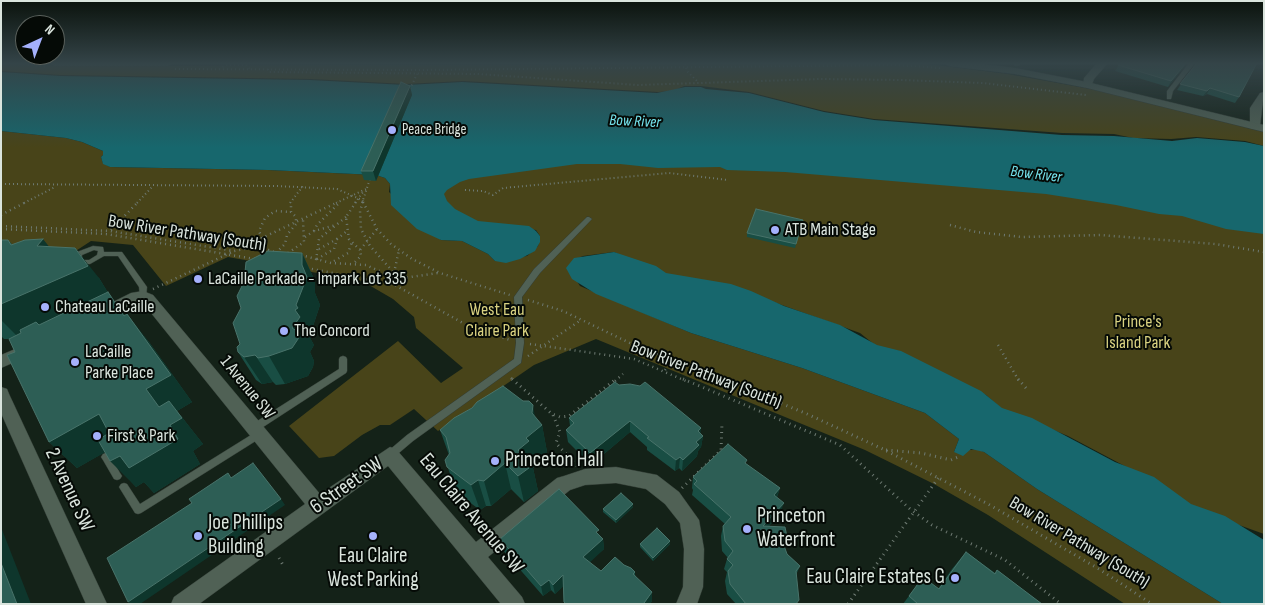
<!DOCTYPE html>
<style>
body{margin:0}
#map{position:relative;width:1265px;height:605px;overflow:hidden;background:#142218;font-family:"Sofia Sans Condensed",sans-serif}
canvas{display:block}
.frame{position:absolute;inset:0;border:2px solid #dae4dd;pointer-events:none}
.north{position:absolute;left:15px;top:15px;width:50px;height:50px;box-sizing:border-box;background:#050a06;border:1px solid #5a615c;border-radius:50%;rotate:43deg;font-size:14px;font-weight:700;line-height:20px;text-align:center;color:#dae4dd}
.north::after{content:'';display:block;margin:auto;width:18px;height:22px;background:#a5b1fc;clip-path:polygon(50% 0,100% 100%,50% 72%,0 100%)}
</style>
<div id="map">
<canvas width="1265" height="605"></canvas>
<div class="frame"></div>
<div class="north">N</div>
</div>
<script>
const ctx = document.querySelector('canvas').getContext('2d');
ctx.lineJoin = 'round';
function fill(path, color) {
  ctx.fillStyle = color;
  ctx.fill(path, 'evenodd');
}
function toPath(rows) {
  const path = new Path2D();
  for (const r of rows) {
    path.moveTo(r[0], r[1]);
    for (let i = 2; i < r.length; i += 2) path.lineTo(r[i], r[i + 1]);
  }
  return path;
}
function stroke(path, color, width, dash) {
  ctx.strokeStyle = color;
  ctx.lineWidth = width;
  ctx.lineCap = dash ? 'butt' : 'round';
  ctx.setLineDash(dash || []);
  ctx.stroke(path);
}
function write(font, color, halo, rows, align = 'center') {
  ctx.font = font + ' "Sofia Sans Condensed",sans-serif';
  ctx.lineWidth = 4;
  ctx.setLineDash([]);
  ctx.textBaseline = 'middle';
  ctx.strokeStyle = halo;
  ctx.fillStyle = color;
  for (const [text, x, y, turn = 0] of rows) {
    ctx.save();
    ctx.translate(x, y);
    ctx.rotate((+turn || 0) * Math.PI / 180);
    ctx.textAlign = isNaN(turn) ? turn : align;
    if (halo) ctx.strokeText(text, 0, 0);
    ctx.fillText(text, 0, 0);
    ctx.restore();
  }
}
fill(toPath([
 [1,63,65,66,920,63,1008,74,1102,91,1264,132,1264,146,1245,141,1196,137,1171,139,1133,138,1114,134,1062,133,874,119,824,111,749,92,701,86,684,86,673,91,658,92,463,81,406,84,311,79,60,75,1,71],
 [1,131,66,138,82,142,103,151,103,155,101,157,103,163,110,167,268,170,376,175,385,178,390,184,389,192,441,240,462,241,488,254,495,261,527,256,538,246,540,236,536,230,473,222,455,213,441,198,447,186,462,179,578,162,720,165,1036,191,1186,215,1264,233,1264,534,1189,507,1153,481,1068,436,1002,409,986,395,899,351,889,350,875,345,860,333,740,290,665,276,614,252,583,256,576,259,569,268,580,286,691,333,802,368,925,413,959,439,954,452,977,449,984,452,1037,489,1223,604,1125,604,988,515,934,484,865,450,596,339,534,365,438,431,414,409,390,425,380,425,362,435,334,456,319,458,289,426,398,341,441,383,463,368,416,328,414,317,393,299,362,281,228,257,166,286,133,245,91,241,62,260,1,256]
]), '#484419');
fill(toPath([
 [1,72,61,76,310,80,406,85,462,82,657,93,685,87,701,87,706,89,749,93,824,112,874,120,1062,135,1114,136,1172,141,1197,138,1245,142,1264,146,1264,234,1226,229,1182,216,1159,214,1116,205,1046,194,785,172,727,170,720,167,658,168,620,164,577,164,469,179,460,182,447,190,444,194,447,201,455,209,478,221,529,226,536,231,540,236,540,242,535,251,520,259,506,263,495,261,488,254,462,241,441,240,417,229,391,205,390,184,385,178,376,175,268,170,110,167,103,164,101,157,103,155,103,151,82,142,66,138,1,131],
 [614,252,656,266,666,273,731,284,751,291,784,306,840,325,877,345,901,351,981,391,1002,408,1032,418,1115,462,1154,477,1191,504,1225,516,1264,540,1264,604,1223,604,1037,489,984,452,971,449,963,456,954,452,959,439,925,413,802,368,691,333,596,294,572,279,566,268,574,258]
]), '#17676d');
const lane = toPath([
 [1014,63,1020,63,1020,65,1015,66,1014,63],
 [1189,63,1195,63,1173,91,1171,99,1167,99,1167,91,1189,63],
 [587,217,589,217,592,219,540,273,522,297,524,343,521,363,413,441,393,458,390,459,387,458,385,455,387,452,407,435,514,359,516,343,514,297,534,269,587,217],
 [93,246,103,247,104,252,122,252,147,287,146,298,140,298,139,287,118,256,104,256,90,264,75,264,74,262,77,252,93,246],
 [94,250,98,251,97,255,89,260,82,260,82,255,94,250],
 [343,356,346,357,347,359,347,371,346,373,257,431,254,432,251,431,250,428,251,425,339,369,339,359,340,357,343,356],
 [259,430,262,431,263,434,262,437,141,513,138,514,135,513,119,487,121,484,124,483,127,484,140,504,259,430],
 [106,453,109,454,120,473,122,476,120,479,117,480,114,479,103,460,101,457,103,454,106,453]
]);
const street = toPath([
 [1097,63,1108,63,1094,79,1091,87,1083,87,1084,78,1097,63],
 [1264,92,1260,126,1254,129,1250,128,1250,108,1260,93,1264,92],
 [143,291,153,295,320,494,390,447,396,449,476,542,557,478,564,476,585,469,616,467,657,475,679,492,699,520,704,549,703,587,697,604,676,604,683,587,684,549,680,523,665,504,646,489,616,483,585,485,570,490,488,557,522,597,525,604,501,604,388,466,199,604,171,604,174,597,305,504,143,303,139,302,100,321,95,319,92,315,95,311,131,293,143,291],
 [27,344,33,346,35,350,33,354,1,368,1,355,27,344],
 [1,387,7,389,9,394,107,604,86,604,1,413,1,387]
]);
const secondary = toPath([
 [50,63,173,63,168,66,55,66,50,63],
 [944,63,974,63,1015,68,1087,82,1264,125,1264,132,1087,88,1015,74,949,66,944,63]
]);
stroke(lane, '#313c34', 1);
stroke(street, '#313c34', 1);
stroke(secondary, '#313c34', 1);
stroke(toPath([
 [16,63,47,67],
 [685,64,687,71,698,82],
 [175,69,418,70,897,65,941,68],
 [219,69,227,65,246,65,250,69],
 [268,69,269,72,478,74,638,85,821,79,901,80,983,83,1086,95],
 [410,89,417,74],
 [1,184,277,186,337,189,362,200,364,203],
 [465,190,483,191,493,195,503,188,669,173,728,180],
 [24,203,55,187],
 [137,203,153,186],
 [290,203,303,186],
 [336,203,366,189],
 [355,203,363,192],
 [362,203,370,179]
]), '#6e7a72', 2, [1, 3]);
stroke(toPath([
 [356,202,346,217,349,239,360,250],
 [363,202,360,211,361,229,370,246,396,275,395,285],
 [363,202,377,229,391,244,412,259,440,273,510,295],
 [1,215,26,202],
 [950,225,976,232,1022,237,1100,235,1215,244,1264,252],
 [1,226,110,231,234,251,258,246,274,252],
 [1,229,106,234,255,259],
 [111,230,138,202],
 [314,231,317,225,339,203],
 [305,237,314,231,336,225],
 [262,238,259,231,265,218,275,211,291,212],
 [243,247,338,202],
 [319,249,337,239],
 [276,253,285,244,287,235,296,224,296,217,291,212,291,202],
 [288,253,304,242,303,220],
 [301,255,331,263,366,265,397,279,438,273],
 [317,259,334,249,337,239,347,231],
 [316,260,319,239,346,217],
 [334,261,348,253,352,242],
 [355,262,361,256,360,250,377,229],
 [307,268,395,285,470,327,510,340],
 [394,273,399,250],
 [153,289,234,251],
 [528,300,563,311,632,344,724,381],
 [530,344,634,359,686,381],
 [998,345,1019,381],
 [528,356,581,320],
 [665,370,673,360],
 [511,378,514,381],
 [615,381,623,374]
]), '#6e7a72', 2.5, [1, 4]);
stroke(toPath([
 [512,379,552,414,560,417,569,416,616,379],
 [683,379,840,445,910,509,932,525,1005,560,1061,604],
 [720,379,805,413,885,450,988,504,1099,569,1152,604],
 [1018,379,1026,388],
 [553,415,560,432,556,443,577,466],
 [886,450,921,453,951,460,958,457],
 [682,488,721,450,722,423],
 [279,558,283,565],
 [848,604,939,477]
]), '#6e7a72', 3, [1, 4.5]);
fill(lane, '#506155');
fill(street, '#506155');
fill(secondary, '#506155');
fill(toPath([
 [1120,63,1187,63,1168,87,1115,71],
 [1196,63,1257,63,1239,97,1235,103,1207,94,1203,96,1177,90],
 [410,86,412,95,376,181,364,180,361,171],
 [803,220,795,248,747,237,747,233],
 [1,240,8,240,13,245,49,247,99,278,110,296,125,315,149,342,192,402,177,411,203,444,193,451,200,464,154,493,144,482,136,487,105,452,77,468,49,442,10,339,4,339,1,336],
 [302,253,315,281,315,293,320,305,311,332,312,336,310,338,314,345,310,352,314,361,313,367,308,376,285,384,276,385,273,382,262,384,256,380,238,352,240,344,241,308],
 [619,385,703,436,701,447,698,451,697,456,682,471,679,468,675,471,647,450,647,447,630,432,591,465,568,442,566,430,570,426,569,418],
 [472,408,535,417,542,425,547,452,533,463,534,467,533,468,538,491,524,502,511,489,491,506,486,506,480,510,457,493,445,460,449,455,440,430],
 [746,464,780,488,777,497,780,514,769,526,784,545,787,554,800,566,796,575,797,604,736,604,727,594,725,581,727,572,724,569,727,559,728,558,722,551,721,536,723,526,725,524,692,495,693,490,692,488,693,477],
 [633,507,616,523,603,512,603,509],
 [599,535,603,539,604,549,589,562,601,571,624,565,635,572,635,575,652,601,650,604,564,604,563,586,555,594,551,590,543,596,503,550,500,539],
 [670,541,670,544,653,561,640,547,640,544],
 [966,552,995,573,997,570,1042,604,903,604,923,577,938,589,952,569]
]), '#194e44');
fill(toPath([
 [1186,63,1187,63,1168,87,1171,81],
 [410,86,412,95,376,181,373,171],
 [1210,88,1207,94,1203,96,1207,91],
 [43,239,67,269,37,246],
 [75,248,99,278,110,296,129,320,20,339,1,320,1,304],
 [302,253,315,281,315,293,320,305,311,332,312,336,310,338,314,345,310,352,314,361,313,367,308,376,285,384,269,356,292,328,295,310],
 [127,314,149,342,192,402,177,411,203,444,193,451,200,464,154,493,144,482,136,487,110,461,146,389],
 [255,355,273,382,262,384,244,357],
 [533,405,537,429,542,425,547,452,533,463,534,467,533,468,538,491,524,502,518,476,518,450,526,438,532,413],
 [99,414,125,441,77,468,49,442],
 [630,421,630,432,591,465,590,453],
 [701,428,700,439,703,436,701,447,698,451,697,456,682,471,683,460,698,431],
 [680,457,679,468,675,471,676,460],
 [505,463,511,489,491,506,484,481],
 [478,480,486,506,480,510,471,485],
 [780,488,776,499,774,495],
 [281,499,285,505,140,604,130,604,128,602],
 [784,503,780,514,760,536,763,526],
 [633,504,633,507,616,523,616,520],
 [1,527,31,604,17,604,1,563],
 [603,539,604,549,584,568,583,557],
 [670,541,670,544,653,561,653,558],
 [563,575,565,585,555,594,553,585],
 [549,580,551,590,543,596,541,586],
 [652,592,652,601,650,604,644,604]
]), '#0e362c');
const building = toPath([
 [1120,63,1186,63,1171,81,1118,65,1120,63],
 [1197,63,1257,63,1239,97,1210,88,1207,91,1180,84,1197,63],
 [401,82,410,86,373,171,361,171,401,82],
 [756,209,803,220,796,244,747,233,756,209],
 [43,239,37,246,75,248,88,266,1,304,1,240,8,240,11,245,25,240,43,239],
 [268,251,302,253,302,265,307,277,296,305,298,308,295,310,300,317,292,328,300,333,298,339,292,348,269,356,258,358,255,355,244,357,238,352,237,347,240,344,233,323,241,308,237,296,244,282,246,262,268,251],
 [108,292,124,316,127,314,171,375,146,389,159,407,169,401,182,418,170,425,178,439,129,468,120,456,110,461,98,440,109,433,99,414,49,442,7,355,15,352,9,339,21,333,20,330,36,322,39,325,108,292],
 [615,382,619,385,630,384,640,386,645,382,701,428,698,431,703,436,696,442,699,445,683,460,680,457,676,460,647,438,649,437,630,421,590,453,566,430,574,423,569,418,615,382],
 [503,386,523,401,529,401,533,405,532,413,542,425,526,438,529,441,518,450,533,465,518,476,505,463,484,481,478,480,471,485,447,467,445,460,450,453,446,437,440,430,454,418,472,408,477,402,503,386],
 [728,444,747,460,745,463,780,488,774,495,784,503,763,526,785,527,787,537,783,543,787,554,800,566,796,571,799,600,796,604,746,604,730,584,728,571,733,565,727,559,733,551,725,541,723,526,731,517,694,484,697,481,693,477,728,444],
 [253,463,281,499,128,602,107,558,192,503,189,499,228,473,231,478,253,463],
 [559,489,599,530,596,532,603,539,583,557,601,571,615,557,624,565,631,568,635,572,633,574,652,592,644,603,645,604,566,604,564,602,563,575,553,585,549,580,541,586,500,539,559,489],
 [621,493,633,504,616,520,603,509,621,493],
 [657,528,670,541,653,558,640,544,657,528],
 [966,552,995,574,997,570,1042,604,918,604,909,596,923,577,939,589,966,552],
 [1,563,17,604,1,604,1,563]
]);
fill(building, '#2d5e55');
stroke(building, '#48736a', 1);
const sky = ctx.createLinearGradient(0, 0, 0, 148);
sky.addColorStop(0, '#0b130d');
sky.addColorStop(0.43, '#344448');
sky.addColorStop(1, '#34444800');
ctx.fillStyle = sky;
ctx.fillRect(0, 0, 1265, 148);
for (const [x, y, r, color] of [
 [392,130,5,"#a5b1fc"],
 [775,230,5,"#a5b1fc"],
 [198,279,5,"#a5b1fc"],
 [45,307,5,"#a5b1fc"],
 [284,331,5,"#a5b1fc"],
 [75,362,5,"#a5b1fc"],
 [97,436,5,"#a5b1fc"],
 [495,461,5,"#a5b1fc"],
 [747,529,5,"#a5b1fc"],
 [198,536,5,"#a5b1fc"],
 [373,536,5,"#a5b1fc"],
 [955,578,5,"#a5b1fc"]
]) {
  const dot = new Path2D();
  dot.arc(x, y, r, 0, 2 * Math.PI);
  ctx.fillStyle = color;
  ctx.fill(dot);
  stroke(dot, '#050a06', 2);
}
write('15px', '#dae4dd', '#050a06', [
 ["Peace Bridge",402,130]
], 'left');
write('italic 16px', '#75e4ee', '#050a06', [
 ["Bow River",635,122,3],
 ["Bow River",1036,175,7]
]);
write('18px', '#dae4dd', '#050a06', [
 ["ATB Main Stage",785,230],
 ["LaCaille Parkade - Impark Lot 335",208,279],
 ["Chateau LaCaille",55,307],
 ["The Concord",294,331],
 ["LaCaille",85,352],
 ["Parke Place",85,373],
 ["First & Park",107,436]
], 'left');
write('18px', '#dae4dd', '#050a06', [
 ["Bow River Pathway (South)",187,234,9],
 ["Bow River Pathway (South)",706,375,21],
 ["1 Avenue SW",247,388,51],
 ["Bow River Pathway (South)",1079,543,31]
]);
write('18px', '#d9d281', '#050a06', [
 ["West Eau",497,310],
 ["Claire Park",497,331],
 ["Prince's",1138,322],
 ["Island Park",1138,343]
]);
write('21px', '#dae4dd', '#050a06', [
 ["Princeton Hall",505,461],
 ["Princeton",757,517],
 ["Waterfront",757,541],
 ["Joe Phillips",208,524],
 ["Building",208,548],
 ["Eau Claire",373,557,"center"],
 ["West Parking",373,581,"center"],
 ["Eau Claire Estates G",945,578,"right"]
], 'left');
write('21px', '#dae4dd', '#050a06', [
 ["6 Street SW",347,486,-35],
 ["2 Avenue SW",69,490,65],
 ["Eau Claire Avenue SW",471,514,50]
]);
</script>
